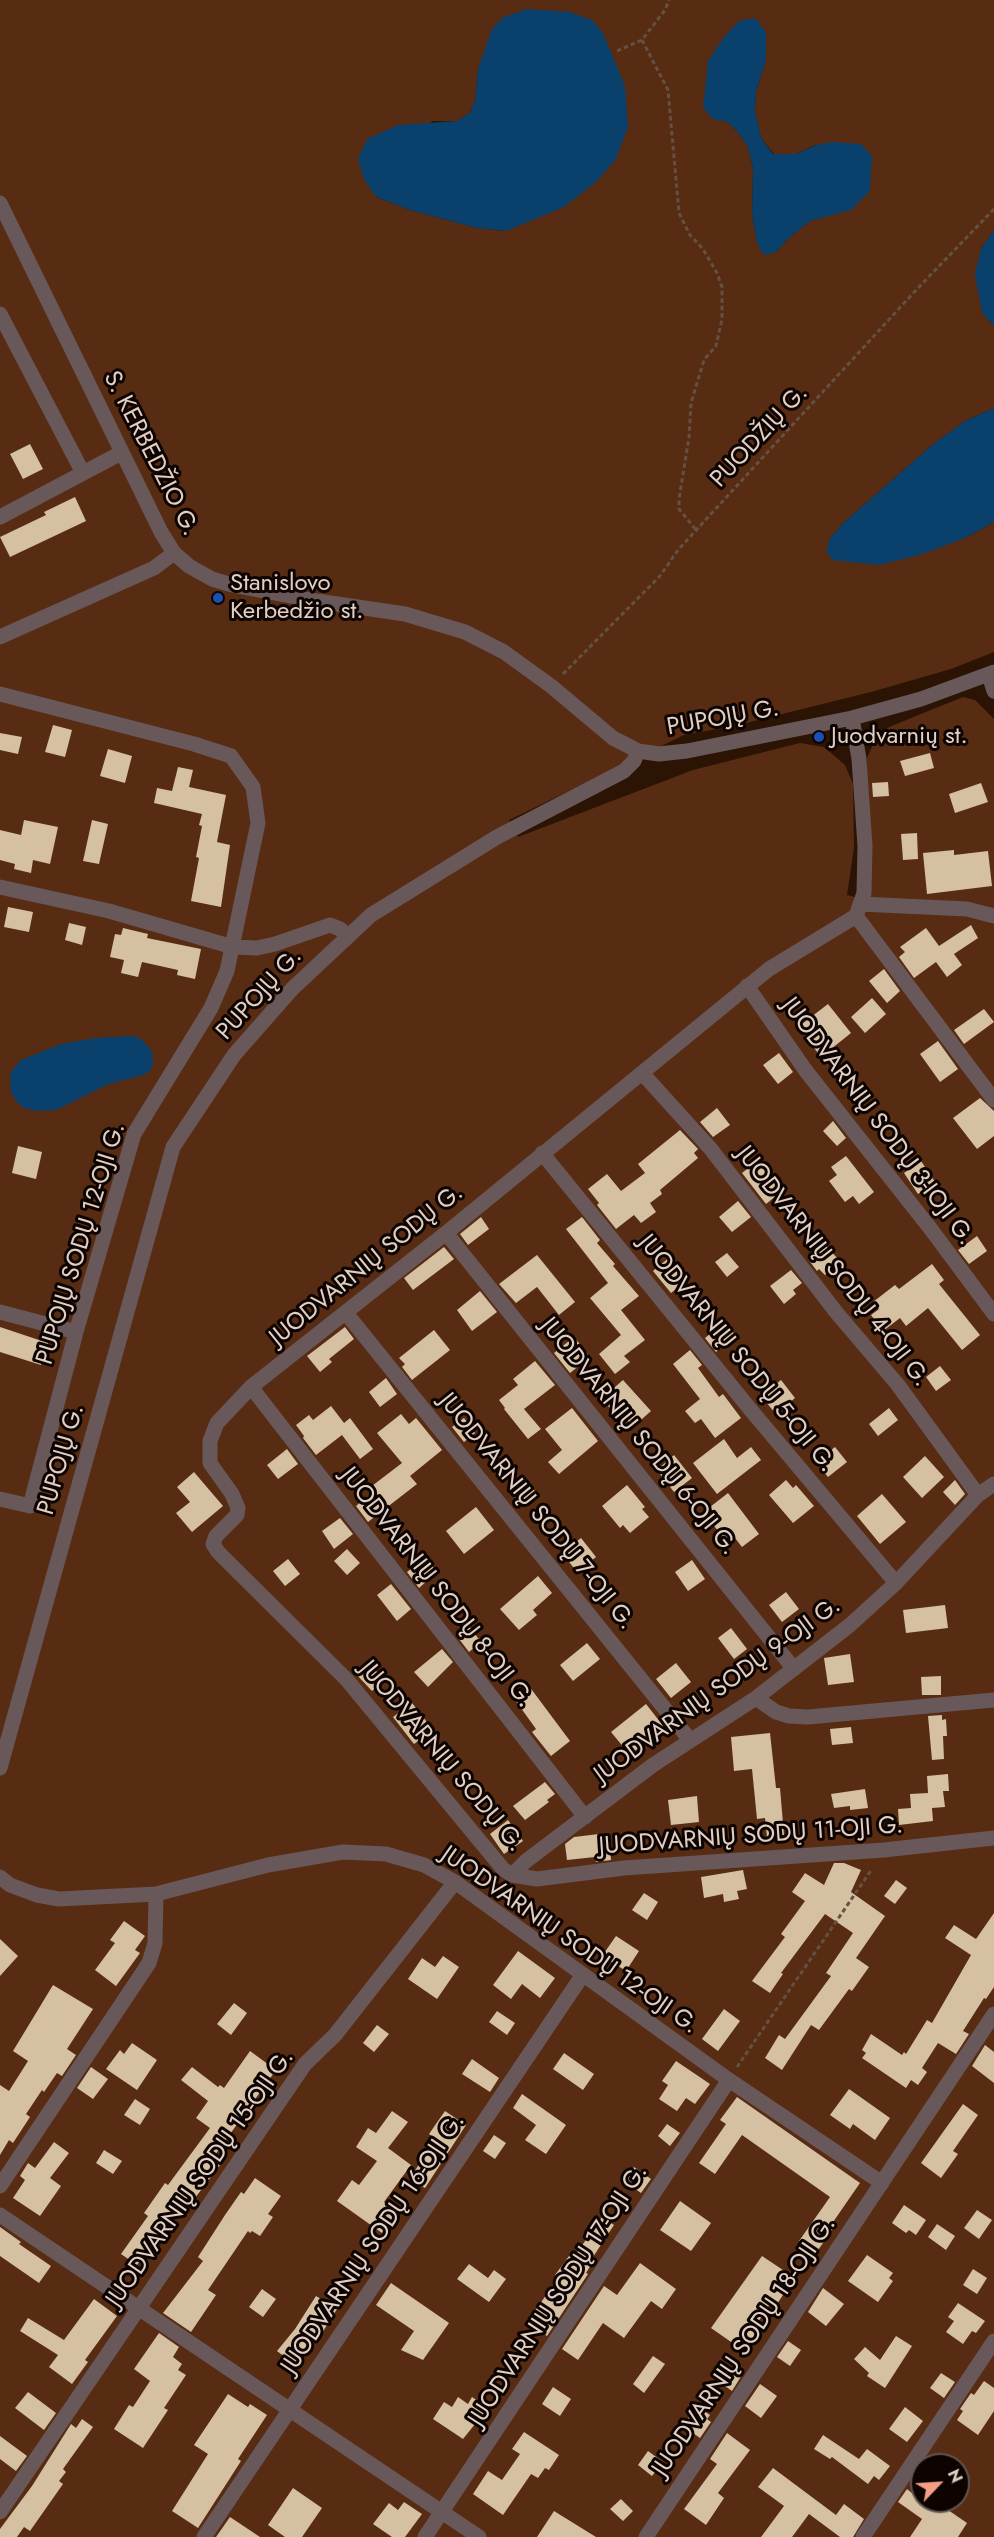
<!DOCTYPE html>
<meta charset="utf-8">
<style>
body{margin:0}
#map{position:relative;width:994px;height:2537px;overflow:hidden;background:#2c1405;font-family:Jost,sans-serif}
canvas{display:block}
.north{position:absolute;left:910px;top:2453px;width:60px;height:60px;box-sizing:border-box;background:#0d0401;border:2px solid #61554f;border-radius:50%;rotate:65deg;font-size:16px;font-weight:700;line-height:24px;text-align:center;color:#e0cfc5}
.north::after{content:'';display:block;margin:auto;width:21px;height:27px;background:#f39f85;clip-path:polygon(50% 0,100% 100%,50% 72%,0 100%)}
</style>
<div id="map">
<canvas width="994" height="2537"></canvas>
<div class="north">N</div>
</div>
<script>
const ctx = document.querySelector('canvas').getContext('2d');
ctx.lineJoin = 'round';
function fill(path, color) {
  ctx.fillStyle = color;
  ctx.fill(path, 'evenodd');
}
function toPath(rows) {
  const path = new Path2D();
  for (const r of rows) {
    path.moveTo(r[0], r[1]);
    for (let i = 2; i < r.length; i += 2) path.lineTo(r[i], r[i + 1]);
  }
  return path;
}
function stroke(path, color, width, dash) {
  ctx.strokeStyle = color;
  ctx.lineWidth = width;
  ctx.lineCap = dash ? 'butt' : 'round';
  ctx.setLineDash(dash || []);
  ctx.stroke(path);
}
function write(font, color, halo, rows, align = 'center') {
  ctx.font = font + ' Jost,sans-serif';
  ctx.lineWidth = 6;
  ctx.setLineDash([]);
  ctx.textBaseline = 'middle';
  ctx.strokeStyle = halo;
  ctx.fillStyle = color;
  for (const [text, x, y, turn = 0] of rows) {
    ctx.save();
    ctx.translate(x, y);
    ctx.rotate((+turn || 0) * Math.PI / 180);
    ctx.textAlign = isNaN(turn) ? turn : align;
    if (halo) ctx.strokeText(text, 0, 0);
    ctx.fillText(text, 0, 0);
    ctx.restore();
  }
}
fill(toPath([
 [0,0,994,0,994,230,981,249,982,313,994,326,994,408,965,421,932,445,842,524,829,540,965,538,994,522,994,652,951,669,871,692,734,726,684,735,509,820,518,837,693,770,800,743,824,747,845,765,853,784,854,848,847,895,866,900,867,758,875,740,889,727,963,697,975,700,994,719,994,2537,0,2537],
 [766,60,756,92,755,111,761,138,774,154,796,154,815,145,825,216,810,221,789,238,776,252,757,242,752,214,753,169,748,147,737,131,726,121],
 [478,69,506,231,477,228,410,210,376,197,432,121,457,121,470,113,475,100],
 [922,2465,958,2465,958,2501,922,2501]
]), '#572c13');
fill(toPath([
 [527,9,569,12,592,20,603,33,625,86,628,127,616,159,597,181,564,207,506,231,477,228,410,210,376,197,364,179,358,159,367,139,398,125,457,121,470,113,475,100,478,69,492,29,502,18],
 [755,18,766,32,766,60,756,92,755,111,761,138,773,154,796,154,816,145,832,142,861,144,872,156,870,191,851,210,810,221,789,238,776,252,764,255,757,243,752,214,753,169,748,147,737,131,726,121,714,120,703,108,708,61,724,37,739,21],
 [994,230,994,326,982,313,975,274,981,249],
 [994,408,994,522,965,538,920,555,878,565,833,560,827,553,829,540,842,524,932,445,965,421],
 [135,1036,142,1040,152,1051,153,1065,149,1072,143,1075,109,1084,56,1110,35,1111,24,1108,16,1101,11,1092,10,1073,21,1060,61,1044,96,1038]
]), '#09416c');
fill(toPath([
 [30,444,43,469,23,479,10,454],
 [75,497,86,521,10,557,0,537,46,515,44,512],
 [53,725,72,730,65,757,45,752],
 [0,733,22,737,18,754,0,750],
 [108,749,132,756,125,783,100,776],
 [930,753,934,768,905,776,900,761],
 [178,767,193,770,189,787,226,795,217,842,230,845,221,907,191,901,199,858,196,857,202,826,199,825,202,814,154,803,157,788,172,791],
 [888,782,889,796,873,797,872,783],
 [981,783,988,802,955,813,949,794],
 [24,820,58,827,50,864,33,860,31,873,14,869,15,864,0,860,0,830,21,835],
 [92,820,108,824,99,864,83,861],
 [917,833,918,859,903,860,901,834],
 [954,850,954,855,988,851,992,886,927,894,923,853],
 [8,907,33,912,29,932,4,927],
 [69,923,86,927,82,945,65,940],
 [971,925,978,938,954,954,962,965,947,977,936,962,914,978,899,957,905,952,900,947,926,928,939,946],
 [123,928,148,934,147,938,201,949,195,979,177,975,178,970,142,962,138,977,121,973,124,960,110,957,115,934,121,935],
 [884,969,900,991,887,1003,869,981],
 [872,998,886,1014,865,1033,851,1017],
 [828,1004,851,1033,821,1057,798,1027],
 [984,1009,994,1022,964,1044,954,1030],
 [938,1041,958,1069,940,1082,920,1054],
 [779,1053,793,1072,778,1084,763,1065],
 [980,1098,994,1111,994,1136,977,1149,953,1118],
 [717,1108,730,1125,713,1137,700,1122],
 [833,1121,846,1138,837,1146,823,1131],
 [680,1130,698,1149,694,1153,698,1158,660,1190,662,1194,650,1203,656,1212,641,1223,634,1215,616,1229,597,1205,599,1203,588,1189,607,1174,621,1191,645,1173,638,1164],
 [18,1146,42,1152,36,1179,12,1173],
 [846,1156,874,1192,859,1204,853,1196,845,1202,829,1181,837,1175,831,1167],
 [757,1161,782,1191,766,1204,742,1173],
 [921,1161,935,1182,918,1194,904,1173],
 [738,1201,751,1217,732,1232,719,1217],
 [481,1217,489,1229,468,1245,460,1234],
 [582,1217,600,1240,597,1243,615,1264,613,1266,639,1296,621,1310,645,1340,624,1356,630,1362,615,1374,599,1354,621,1335,590,1298,608,1283,566,1229],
 [977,1236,987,1251,969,1264,958,1250],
 [824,1244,840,1261,825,1275,819,1269,817,1271,808,1259],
 [444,1247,454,1259,413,1290,404,1278],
 [727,1253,739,1267,727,1277,715,1262],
 [537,1255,575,1302,559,1315,537,1287,516,1303,499,1284],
 [670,1257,680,1270,677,1273,685,1282,671,1293,653,1271],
 [932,1264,944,1280,939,1284,980,1335,962,1350,928,1308,906,1326,900,1318,883,1331,871,1315,879,1309,873,1302,895,1285,899,1289],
 [791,1270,802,1283,793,1290,796,1294,784,1304,770,1286],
 [480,1291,497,1312,472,1331,457,1310],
 [725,1322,736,1336,716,1352,705,1338],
 [0,1327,48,1343,41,1365,0,1352],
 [345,1327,354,1339,329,1359,332,1362,320,1372,307,1356],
 [434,1330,450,1350,412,1380,402,1367,405,1364,399,1358],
 [574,1337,590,1357,570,1373,554,1353],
 [690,1350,702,1365,698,1368,719,1397,723,1394,741,1418,715,1438,701,1419,695,1423,685,1411,700,1399,673,1364],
 [535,1361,555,1385,524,1409,541,1429,528,1439,504,1409,505,1408,499,1400,518,1385,513,1379],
 [940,1366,951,1380,936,1391,926,1377],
 [386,1378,397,1394,380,1407,369,1392],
 [623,1380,651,1411,633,1427,623,1415,619,1418,608,1406,613,1402,606,1395],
 [781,1380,795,1398,776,1414,761,1396],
 [331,1406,344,1423,350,1418,373,1449,360,1459,342,1435,316,1455,303,1438,304,1436,296,1425,309,1415,313,1420],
 [572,1408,598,1441,559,1474,548,1462,562,1450,545,1429],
 [889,1408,898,1420,878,1436,869,1424],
 [401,1414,409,1424,416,1418,442,1450,410,1476,417,1484,368,1522,356,1506,371,1493,368,1489,402,1463,377,1433],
 [464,1418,475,1433,464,1442,452,1427],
 [724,1439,737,1458,751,1447,761,1460,717,1494,693,1463],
 [835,1447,847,1462,828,1477,816,1462],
 [287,1449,298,1464,278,1479,267,1465],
 [674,1455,692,1478,674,1492,657,1470],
 [925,1456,944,1477,922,1498,903,1477],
 [194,1472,223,1506,192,1532,176,1513,190,1502,177,1487],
 [527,1480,536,1493,520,1505,511,1492],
 [786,1480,793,1488,796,1485,814,1506,793,1523,769,1495],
 [955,1480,965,1494,955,1505,943,1492],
 [627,1485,645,1507,642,1509,649,1517,630,1533,623,1525,620,1528,602,1506],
 [728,1493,759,1534,742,1547,735,1538,728,1544,708,1518,714,1513,710,1507],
 [882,1494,906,1522,880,1544,857,1516],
 [476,1507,494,1530,464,1554,446,1531],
 [340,1518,353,1534,334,1549,322,1531],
 [581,1538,596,1557,577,1572,562,1553],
 [347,1549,360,1563,347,1575,334,1561],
 [288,1559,300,1574,285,1586,273,1571],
 [426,1559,437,1572,419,1588,407,1572,422,1560,423,1562],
 [692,1560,705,1579,688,1591,675,1572],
 [538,1576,552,1593,533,1610,537,1615,519,1630,500,1609],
 [391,1584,411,1609,397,1621,377,1595],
 [786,1592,799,1609,782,1622,769,1605],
 [945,1605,948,1628,906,1633,903,1610],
 [468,1625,481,1642,469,1652,456,1635],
 [731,1628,747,1649,734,1659,718,1638],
 [587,1643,600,1659,573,1681,560,1665],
 [442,1649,453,1662,428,1687,414,1672],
 [850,1654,854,1682,828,1685,824,1658],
 [367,1662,384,1679,372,1691,356,1674],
 [676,1663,691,1682,671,1698,656,1679],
 [941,1676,941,1695,922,1695,921,1677],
 [529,1686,570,1741,551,1756,532,1732,536,1729,513,1697],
 [412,1703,433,1730,414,1744,393,1717],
 [646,1704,664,1727,630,1755,611,1732],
 [942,1715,942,1720,946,1719,947,1736,943,1736,944,1759,932,1760,928,1716],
 [851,1727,853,1743,832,1745,830,1729],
 [770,1733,776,1788,780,1788,784,1835,767,1837,765,1818,757,1819,752,1769,734,1771,731,1737],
 [948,1774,949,1791,943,1791,945,1807,932,1808,933,1821,899,1825,898,1809,911,1808,910,1794,928,1793,927,1776],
 [545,1782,555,1794,547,1800,549,1802,525,1820,513,1806],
 [865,1789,868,1808,850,1810,850,1806,834,1808,831,1794],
 [697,1796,699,1822,671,1825,668,1800],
 [508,1820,523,1841,504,1854,490,1834],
 [599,1834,600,1849,610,1849,611,1860,596,1862,595,1857,567,1860,565,1844,574,1837],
 [834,1863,844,1863,861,1870,851,1892,885,1916,856,1958,869,1967,852,1991,849,1989,819,2030,811,2025,782,2070,765,2058,779,2035,785,2039,831,1976,826,1973,853,1933,825,1914,781,1973,783,1974,770,1993,752,1981,785,1937,781,1934,805,1901,792,1892,805,1873,824,1885],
 [743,1870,747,1889,737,1891,739,1899,724,1902,723,1894,704,1898,701,1877],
 [896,1880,907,1888,895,1904,884,1896],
 [644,1893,658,1902,647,1920,632,1910],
 [994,1913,994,1987,986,1999,984,1998,963,2031,969,2034,956,2054,938,2043,922,2068,927,2072,918,2085,911,2080,906,2088,862,2058,866,2053,862,2050,871,2034,902,2055,904,2052,906,2054,927,2020,932,2023,971,1955,945,1938,954,1925,976,1939],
 [124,1921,145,1936,135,1950,140,1953,116,1986,95,1970,115,1943,110,1940],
 [616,1936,639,1951,626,1971,602,1956],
 [0,1939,18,1956,0,1976],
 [518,1951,555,1978,540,1998,522,1984,511,1999,493,1985],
 [443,1956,459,1967,437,1999,408,1979,422,1958,435,1967],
 [53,1985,93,2009,67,2049,76,2055,62,2076,57,2073,44,2092,42,2090,26,2114,30,2117,13,2143,9,2140,0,2155,0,2085,9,2091,28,2061,13,2051],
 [234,2003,247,2013,231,2035,217,2024],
 [724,2009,740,2021,718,2051,702,2039],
 [497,2011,515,2023,507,2035,489,2022],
 [377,2025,389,2034,374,2052,363,2043],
 [132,2043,157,2060,137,2090,106,2069,120,2050,124,2054],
 [985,2045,994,2052,994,2083,972,2066],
 [250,2051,276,2070,215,2155,223,2161,195,2198,190,2194,137,2265,121,2254,148,2216,144,2213,165,2183,168,2185,210,2128,196,2118,208,2101,181,2080,192,2067,218,2087,220,2085,224,2088],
 [564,2053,594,2074,583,2090,553,2069],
 [472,2059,499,2078,490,2092,462,2074],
 [676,2061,710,2084,695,2104,686,2098,677,2111,659,2099,668,2085,662,2081],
 [91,2067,108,2079,93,2099,77,2088],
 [849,2089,890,2118,875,2140,853,2124,850,2129,830,2115],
 [522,2094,566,2125,546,2154,525,2140,536,2125,513,2108],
 [737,2097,860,2183,831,2225,834,2227,816,2253,799,2241,830,2197,742,2135,715,2174,699,2163,726,2124,720,2120],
 [135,2099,150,2109,140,2125,124,2115],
 [963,2104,978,2115,953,2151,958,2154,941,2178,921,2163],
 [392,2111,408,2122,388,2148,411,2165,384,2202,397,2212,382,2233,337,2201,352,2180,359,2185,377,2161,356,2147,368,2128,376,2133],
 [445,2111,466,2125,425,2188,410,2178,436,2139,429,2134],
 [667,2124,680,2133,670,2146,658,2136],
 [494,2135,506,2143,495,2159,483,2151],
 [54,2142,69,2153,50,2178,61,2186,40,2216,13,2198,25,2180,20,2176,28,2163,35,2168],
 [104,2150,122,2161,113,2174,96,2163],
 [634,2167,651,2179,641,2193,624,2181],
 [255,2178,281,2196,268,2214,273,2217,260,2236,252,2231,250,2233,248,2231,208,2290,216,2295,191,2332,163,2313,203,2261,198,2257,225,2215,241,2192,244,2194],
 [680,2201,711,2223,691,2251,660,2230],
 [904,2205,926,2220,916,2235,909,2230,906,2233,892,2223],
 [977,2210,992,2220,979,2239,964,2228],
 [602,2217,614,2225,589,2263,591,2265,586,2273,588,2274,547,2336,527,2322,559,2277,555,2275,572,2252,576,2254],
 [937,2224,955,2236,946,2250,928,2237],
 [0,2227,21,2242,19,2244,51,2266,39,2283,0,2256],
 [867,2255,893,2273,889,2278,893,2281,878,2302,848,2281],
 [762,2256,789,2274,784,2282,789,2286,775,2307,770,2304,754,2328,758,2331,744,2351,711,2328],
 [640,2263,676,2289,662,2309,651,2301,624,2338,603,2323,578,2360,562,2349,604,2286,617,2295],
 [469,2264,488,2278,494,2270,506,2279,489,2302,457,2279],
 [973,2269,987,2278,977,2294,963,2285],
 [391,2283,449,2323,423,2360,401,2350,414,2331,376,2305],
 [823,2288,844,2304,826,2326,808,2312],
 [262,2289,276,2299,263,2317,249,2307],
 [316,2296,337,2309,317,2341,313,2338,294,2364,277,2351,295,2329],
 [94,2299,117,2316,85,2360,88,2362,72,2384,49,2367,58,2355,20,2331,28,2318,64,2340],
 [958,2303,985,2321,976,2333,972,2331,963,2344,946,2332,954,2321,948,2317],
 [159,2333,179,2347,173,2357,182,2364,178,2370,186,2375,164,2408,168,2410,143,2448,114,2429,129,2405,133,2407,150,2381,134,2369],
 [896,2336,912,2346,885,2388,867,2376,869,2373,854,2359,865,2347,880,2360],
 [788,2341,801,2350,790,2366,777,2357],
 [653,2356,665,2364,644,2393,633,2384],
 [726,2364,742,2375,732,2391,715,2379],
 [941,2373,955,2382,944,2398,930,2388],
 [984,2381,994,2388,994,2411,978,2435,957,2420,963,2411,960,2409,971,2393,974,2395],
 [760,2384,777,2396,761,2418,745,2406],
 [553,2387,571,2399,560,2416,542,2404],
 [28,2392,56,2413,44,2430,15,2408],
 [228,2394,248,2407,250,2404,267,2415,238,2459,241,2461,198,2528,172,2511,208,2454,194,2445],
 [458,2397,468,2404,472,2397,488,2408,463,2439,433,2419,444,2402,452,2407],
 [696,2406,710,2415,707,2419,711,2422,700,2438,683,2426],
 [905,2407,923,2421,907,2442,889,2429],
 [82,2419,93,2427,63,2469,66,2472,59,2481,63,2484,30,2531,24,2527,17,2537,0,2537,0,2529,32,2486,71,2424,76,2428],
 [524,2432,559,2455,549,2470,545,2468,538,2478,531,2474,503,2515,473,2494,488,2471,502,2480,520,2454,512,2449],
 [727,2433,750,2450,718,2493,724,2498,706,2525,684,2509,717,2464,710,2459],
 [823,2435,859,2459,867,2449,890,2466,879,2480,874,2476,868,2484,832,2457,830,2459,814,2449],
 [0,2436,27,2456,16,2471,0,2459],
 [648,2451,663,2462,652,2476,638,2465],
 [773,2468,836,2515,844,2504,864,2519,853,2537,840,2537,809,2514,792,2537,761,2537,784,2506,758,2487],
 [293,2488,322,2508,302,2537,285,2537,268,2525],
 [907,2489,922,2501,935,2501,967,2523,958,2537,910,2537,922,2519,898,2502],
 [621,2499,633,2511,623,2521,610,2509],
 [404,2502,422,2514,405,2537,392,2537,373,2524,389,2503,398,2510],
 [554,2511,596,2537,537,2537],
 [230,2517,260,2537,216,2537]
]), '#d5c0a2');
stroke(toPath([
 [642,40,668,90,679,213,690,235,703,249,717,273,722,287,722,319,716,346,704,360,691,403,689,437,679,499,679,509,696,530],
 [617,51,642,40,665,10,669,0],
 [563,674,660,576,678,550,917,289,994,209],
 [737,2067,872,1869]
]), '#665043', 3, [4.5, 3]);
stroke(toPath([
 [0,203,161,532,174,553,189,566,212,579,232,585,317,601,405,614,465,632,504,652,551,686,613,738,638,751,659,754,687,751,852,718,921,699,994,672],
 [0,314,83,473],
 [0,517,121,453],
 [0,637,154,568,174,553],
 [989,675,994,691],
 [0,694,194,744,231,756,253,787,258,823,227,971,211,1008,134,1134,76,1332,30,1506,0,1499],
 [852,718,859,759,865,846,864,893,856,916,769,969,446,1233,251,1387,217,1423,210,1441,210,1463,232,1494,238,1508,237,1515,216,1536,213,1544,218,1552,347,1680,503,1869,512,1875,537,1879,624,1868,884,1850,994,1838],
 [0,887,109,911,233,947,257,948,275,944,330,925,340,929,347,935],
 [860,904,967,909,994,916],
 [856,916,994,1100],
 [747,986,806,1071,930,1228,994,1314],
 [642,1073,710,1148,836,1312,898,1385,978,1495],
 [542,1153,750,1409,896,1583],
 [446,1233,794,1669],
 [0,1312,76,1332],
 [346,1313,690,1740],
 [251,1387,585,1817],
 [756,1698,776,1712,789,1716,808,1717,994,1700],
 [0,1768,173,1147,234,1055,292,989,371,915,497,837,624,771,634,761,638,751],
 [512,1875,526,1861,653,1765,756,1698,850,1625,896,1583,978,1495,994,1484],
 [0,1877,10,1885,37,1895,59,1899,156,1894,268,1865,343,1852,386,1854,424,1865,455,1882,729,2080,882,2183],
 [0,2186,149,1963,155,1943,156,1894],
 [0,2215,479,2537],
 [0,2512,305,2064,335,2035,455,1882],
 [204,2537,582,1976],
 [425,2537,729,2080],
 [646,2537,994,2014],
 [863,2537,994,2341]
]), '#685859', 15);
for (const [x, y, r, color] of [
 [218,598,6,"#1a4fb4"],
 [819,737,6,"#1a4fb4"]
]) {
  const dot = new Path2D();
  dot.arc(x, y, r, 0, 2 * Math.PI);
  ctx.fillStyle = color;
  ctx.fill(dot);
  stroke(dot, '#0d0401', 2);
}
write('24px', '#e0cfc5', '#0d0401', [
 ["PUODŽIŲ G.",760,437,-47],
 ["S. KERBEDŽIO G.",150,454,63],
 ["PUPOJŲ G.",723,719,-10],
 ["PUPOJŲ G.",260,995,-48],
 ["JUODVARNIŲ SODŲ 3-IOJI G.",877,1122,53],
 ["PUPOJŲ SODŲ 12-OJI G.",82,1244,-73],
 ["JUODVARNIŲ SODŲ G.",367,1266,-39],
 ["JUODVARNIŲ SODŲ 4-OJI G.",832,1267,52],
 ["JUODVARNIŲ SODŲ 5-OJI G.",736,1354,51],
 ["JUODVARNIŲ SODŲ 6-OJI G.",638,1437,51],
 ["PUPOJŲ G.",62,1460,-74],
 ["JUODVARNIŲ SODŲ 7-OJI G.",536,1512,51],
 ["JUODVARNIŲ SODŲ 8-OJI G.",436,1588,52],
 ["JUODVARNIŲ SODŲ 9-OJI G.",718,1691,-36],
 ["JUODVARNIŲ SODŲ G.",441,1757,50],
 ["JUODVARNIŲ SODŲ 11-OJI G.",751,1837,-4],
 ["JUODVARNIŲ SODŲ 12-OJI G.",569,1941,35],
 ["JUODVARNIŲ SODŲ 15-OJI G.",201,2179,-55],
 ["JUODVARNIŲ SODŲ 16-OJI G.",374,2244,-56],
 ["JUODVARNIŲ SODŲ 17-OJI G.",559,2296,-57],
 ["JUODVARNIŲ SODŲ 18-OJI G.",745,2347,-56]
]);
write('24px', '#e0cfc5', '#0d0401', [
 ["Stanislovo",230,584],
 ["Kerbedžio st.",230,612],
 ["Juodvarnių st.",831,737]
], 'left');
</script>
